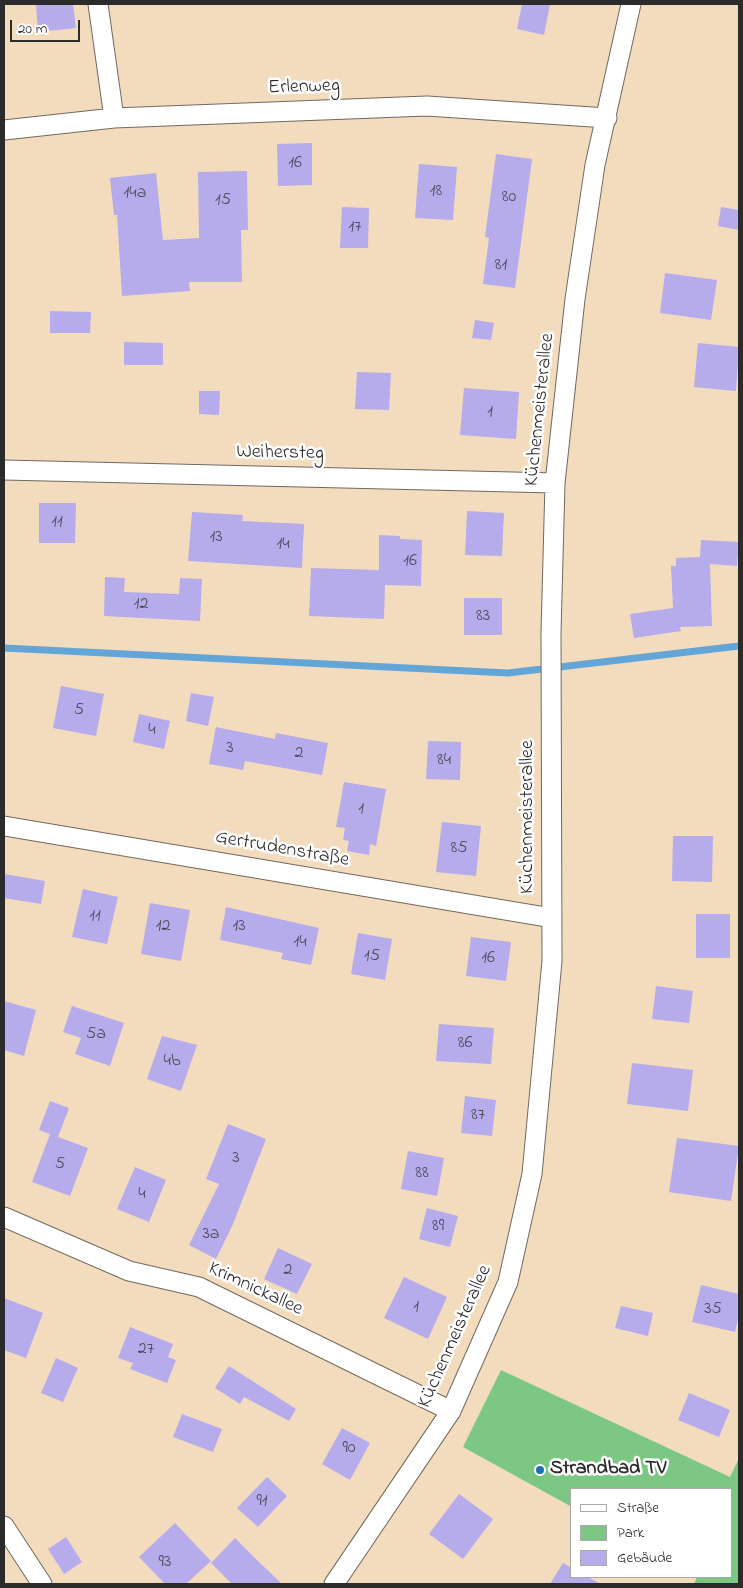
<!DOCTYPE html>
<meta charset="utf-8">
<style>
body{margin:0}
#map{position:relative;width:743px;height:1588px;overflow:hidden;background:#f3dcbe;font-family:"Indie Flower",sans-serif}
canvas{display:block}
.frame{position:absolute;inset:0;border:5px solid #2b2b2b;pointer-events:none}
.legend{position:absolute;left:570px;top:1488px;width:162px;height:90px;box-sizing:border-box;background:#fff;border:1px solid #aaa;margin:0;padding:6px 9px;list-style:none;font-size:15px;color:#2b2b2b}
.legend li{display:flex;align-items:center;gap:10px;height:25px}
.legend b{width:25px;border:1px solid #aaa}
.scale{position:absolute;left:10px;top:20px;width:70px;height:22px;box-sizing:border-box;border:2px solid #2b2b2b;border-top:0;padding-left:6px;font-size:15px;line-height:18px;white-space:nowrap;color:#2b2b2b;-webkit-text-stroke:4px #fff;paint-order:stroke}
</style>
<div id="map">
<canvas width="743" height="1588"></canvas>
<div class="frame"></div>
<ul class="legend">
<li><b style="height:6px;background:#fff"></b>Straße</li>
<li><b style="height:14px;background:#7dc785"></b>Park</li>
<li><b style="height:14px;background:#b6abeb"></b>Gebäude</li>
</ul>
<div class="scale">20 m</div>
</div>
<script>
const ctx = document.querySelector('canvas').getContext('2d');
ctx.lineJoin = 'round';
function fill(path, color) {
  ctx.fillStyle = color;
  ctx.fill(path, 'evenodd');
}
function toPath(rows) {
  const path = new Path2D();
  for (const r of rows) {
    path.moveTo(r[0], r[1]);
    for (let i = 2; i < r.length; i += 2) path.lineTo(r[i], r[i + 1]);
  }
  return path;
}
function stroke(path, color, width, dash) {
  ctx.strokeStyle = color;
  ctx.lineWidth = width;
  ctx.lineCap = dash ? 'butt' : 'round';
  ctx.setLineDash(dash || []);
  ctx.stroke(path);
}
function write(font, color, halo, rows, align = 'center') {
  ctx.font = font + ' "Indie Flower",sans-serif';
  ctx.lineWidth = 5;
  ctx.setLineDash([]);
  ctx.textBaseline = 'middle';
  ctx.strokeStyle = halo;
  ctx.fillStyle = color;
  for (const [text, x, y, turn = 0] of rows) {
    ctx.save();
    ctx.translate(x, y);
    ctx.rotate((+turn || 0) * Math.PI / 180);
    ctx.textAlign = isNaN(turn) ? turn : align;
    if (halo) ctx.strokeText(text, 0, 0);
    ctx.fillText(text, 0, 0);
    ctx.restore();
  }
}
fill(toPath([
 [501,1370,730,1477,739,1458,739,1584,694,1584,697,1577,732,1577,732,1489,572,1489,572,1507,463,1447]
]), '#7dc785');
stroke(toPath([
 [4,648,508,673,739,646]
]), '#63a5d7', 7);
fill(toPath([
 [36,4,73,4,76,28,38,32],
 [522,4,550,4,544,35,517,29],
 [312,143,312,185,278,186,277,144],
 [496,154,532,159,515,288,483,284,489,238,485,237],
 [419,164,457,167,453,220,415,218],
 [247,171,248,230,241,230,242,282,189,282,190,291,122,296,117,215,114,215,110,178,156,173,163,240,199,238,198,172],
 [342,207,369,208,368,248,340,248],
 [721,207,739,210,739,230,718,226],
 [665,273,717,280,711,320,660,313],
 [50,311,91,312,90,333,50,333],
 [475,320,494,323,491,340,472,338],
 [124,342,163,343,163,365,124,365],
 [698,343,739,347,736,391,694,387],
 [357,372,391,373,389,410,355,409],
 [464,388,519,392,516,439,460,435],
 [199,391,220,391,219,415,199,414],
 [39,503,76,503,75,543,39,543],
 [467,511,504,513,502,556,465,555],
 [192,512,243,515,242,521,304,524,302,568,188,561],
 [379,535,400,536,400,539,422,540,421,586,385,585,384,619,309,616,311,568,379,570],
 [701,540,739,542,737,566,710,564,712,626,680,627,681,631,634,638,630,614,673,608,671,566,676,566,676,558,700,557],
 [105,577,125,578,124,592,179,594,180,578,202,579,200,621,104,616],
 [464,598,502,598,502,635,464,635],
 [61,686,104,694,96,736,53,728],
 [191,693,214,697,208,726,186,721],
 [139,714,170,721,164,749,133,742],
 [216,727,275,739,276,733,328,743,322,775,245,761,243,770,209,764],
 [428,741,461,742,460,780,426,779],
 [344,782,386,789,376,846,370,844,369,855,347,851,349,841,343,840,345,828,336,827],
 [442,822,481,826,476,876,436,872],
 [673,836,713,836,712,882,672,881],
 [4,874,45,881,41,904,4,898],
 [83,889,118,897,107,944,72,937],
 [150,903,190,910,181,961,141,954],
 [226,907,319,928,311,965,281,959,283,953,220,940],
 [696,914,730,914,730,958,696,958],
 [358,933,392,939,385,980,351,974],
 [471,937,511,942,506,981,466,976],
 [656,986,693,991,689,1023,652,1019],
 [4,1001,36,1010,24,1056,4,1050],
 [72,1006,124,1023,110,1066,75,1054,81,1038,63,1032],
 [439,1024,494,1028,491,1064,436,1061],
 [162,1036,197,1045,181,1091,147,1079],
 [632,1063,693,1070,688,1111,627,1104],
 [465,1096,496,1100,492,1136,461,1133],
 [50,1101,69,1108,58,1137,50,1134,88,1148,70,1196,32,1182,50,1134,39,1130],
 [228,1124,266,1139,233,1224,216,1259,189,1245,219,1184,206,1179],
 [677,1138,739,1146,731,1201,669,1192],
 [408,1151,444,1158,437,1196,401,1189],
 [135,1167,166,1180,149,1222,117,1209],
 [427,1208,458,1216,450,1247,419,1239],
 [278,1248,312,1264,297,1294,264,1279],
 [404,1277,447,1297,428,1339,384,1318],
 [701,1285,739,1294,739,1315,735,1332,692,1322],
 [4,1298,43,1313,26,1358,4,1350],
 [621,1306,653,1313,648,1336,615,1328],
 [130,1327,173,1344,168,1357,176,1360,167,1383,130,1369,133,1363,118,1358],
 [56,1358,78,1368,63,1402,41,1393],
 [229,1366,296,1409,289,1421,244,1397,240,1404,215,1388],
 [689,1393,730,1410,719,1437,678,1420],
 [182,1414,222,1429,213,1452,173,1437],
 [342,1428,370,1443,350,1480,322,1464],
 [267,1477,287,1496,258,1527,237,1508],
 [459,1494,493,1519,463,1559,429,1534],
 [175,1523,211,1561,186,1584,165,1584,139,1557],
 [66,1537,82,1562,64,1574,48,1549],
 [235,1538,259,1562,282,1584,232,1584,211,1563],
 [563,1563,572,1568,572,1577,588,1577,601,1584,550,1584]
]), '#b6abeb');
const minor = toPath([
 [98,4,114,118],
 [4,130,114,118,427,106,607,118],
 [4,470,555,483],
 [4,826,552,918],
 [4,1217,129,1271,199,1287,451,1411],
 [4,1526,42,1584],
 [334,1584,451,1411,508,1282,532,1174,552,961,551,633,555,483,575,299,595,165,631,4]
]);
stroke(minor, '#71695e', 21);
stroke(minor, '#fff', 19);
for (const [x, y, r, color] of [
 [540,1470,5,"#1f6fb2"]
]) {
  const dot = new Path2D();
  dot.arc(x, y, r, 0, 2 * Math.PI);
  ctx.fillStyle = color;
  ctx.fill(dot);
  stroke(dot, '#fff', 2);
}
write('18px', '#4e4b5b', null, [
 ["16",295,164],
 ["18",436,192],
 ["14a",135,194],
 ["80",509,198],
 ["15",223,201],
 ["17",355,228],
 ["81",501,266],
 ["1",490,413],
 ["11",57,523],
 ["13",216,538],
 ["14",283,545],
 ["16",410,562],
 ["12",141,605],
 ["83",483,617],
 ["5",79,711],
 ["4",152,731],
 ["3",230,749],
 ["2",299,754],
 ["84",444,761],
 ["1",361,810],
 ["85",459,849],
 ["11",95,917],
 ["12",163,927],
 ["13",239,927],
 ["14",300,943],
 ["15",372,957],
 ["16",488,959],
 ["5a",96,1035],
 ["86",465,1044],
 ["4b",172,1062],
 ["87",478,1116],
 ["3",236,1159],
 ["5",60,1165],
 ["88",422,1174],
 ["4",142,1195],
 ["89",438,1227],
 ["3a",211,1235],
 ["2",288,1271],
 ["1",416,1308],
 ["35",713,1310],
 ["27",146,1350],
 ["90",349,1449],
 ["91",262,1502],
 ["93",165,1563]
]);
write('20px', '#2b2b2b', '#fff', [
 ["Erlenweg",304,88,-2],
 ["Küchenmeisterallee",541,410,-84],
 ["Weihersteg",280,454,1],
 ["Küchenmeisterallee",529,817,-90],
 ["Gertrudenstraße",282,850,10],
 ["Krimnickallee",255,1290,25],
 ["Küchenmeisterallee",456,1337,-66]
]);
write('bold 20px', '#2b2b2b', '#fff', [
 ["Strandbad TV",550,1470]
], 'left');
</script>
